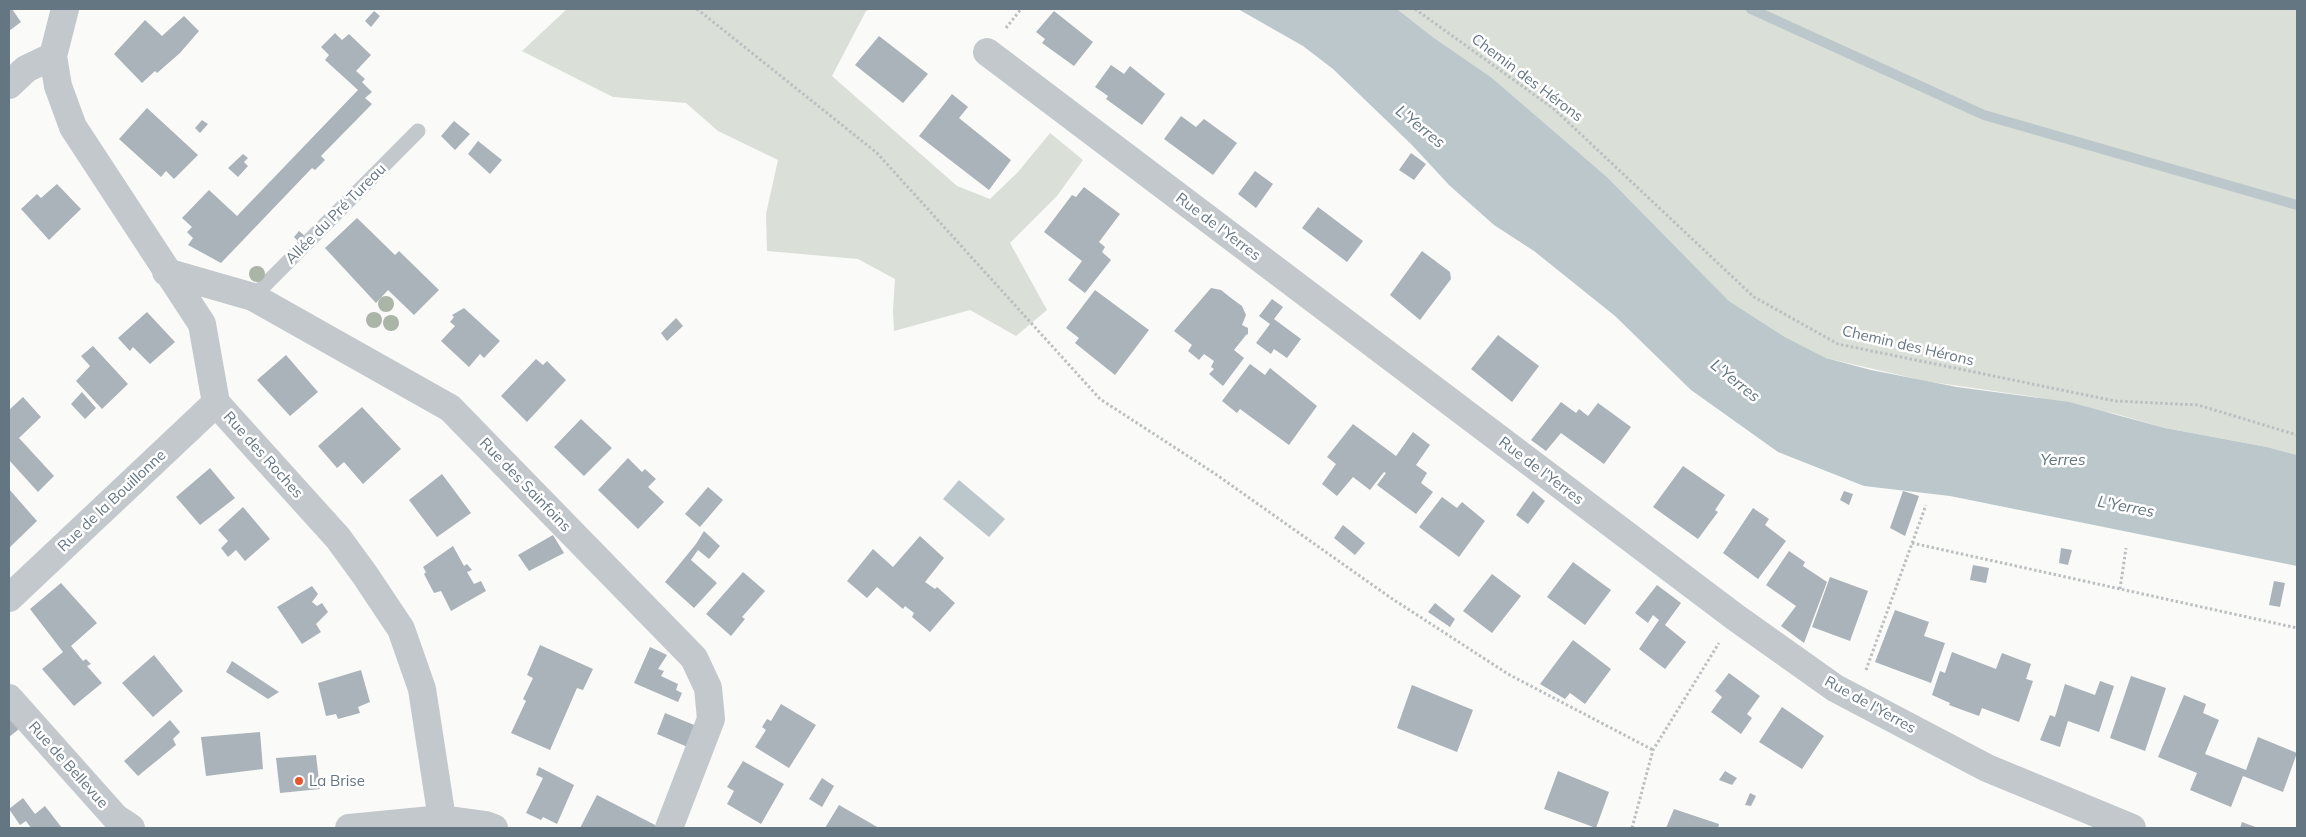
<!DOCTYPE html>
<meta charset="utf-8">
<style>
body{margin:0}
#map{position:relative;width:2306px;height:837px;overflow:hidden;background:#fafaf8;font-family:Mulish,sans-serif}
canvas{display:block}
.frame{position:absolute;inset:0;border:10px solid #657683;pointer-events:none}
</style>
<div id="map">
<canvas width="2306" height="837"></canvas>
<div class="frame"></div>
</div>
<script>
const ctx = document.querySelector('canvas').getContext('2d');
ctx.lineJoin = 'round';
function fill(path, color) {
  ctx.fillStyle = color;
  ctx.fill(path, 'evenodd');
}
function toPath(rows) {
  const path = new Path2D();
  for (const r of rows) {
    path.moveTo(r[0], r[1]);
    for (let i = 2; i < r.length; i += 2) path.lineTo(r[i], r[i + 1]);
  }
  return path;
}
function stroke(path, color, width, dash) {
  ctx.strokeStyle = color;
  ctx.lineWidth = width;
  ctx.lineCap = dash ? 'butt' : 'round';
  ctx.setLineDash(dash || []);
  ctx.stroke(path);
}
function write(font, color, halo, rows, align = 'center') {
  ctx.font = font + ' Mulish,sans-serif';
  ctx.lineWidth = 5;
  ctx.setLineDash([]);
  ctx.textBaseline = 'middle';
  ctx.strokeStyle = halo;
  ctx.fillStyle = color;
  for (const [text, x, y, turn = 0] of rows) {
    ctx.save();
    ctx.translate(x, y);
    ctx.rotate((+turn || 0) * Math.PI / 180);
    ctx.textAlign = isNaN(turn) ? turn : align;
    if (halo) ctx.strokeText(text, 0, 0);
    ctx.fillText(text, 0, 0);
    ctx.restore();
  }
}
fill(toPath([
 [567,9,870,9,866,11,832,76,957,186,990,199,1018,172,1050,133,1083,160,1057,196,1010,243,1047,310,1016,336,970,310,894,331,893,310,895,279,858,259,767,251,766,214,778,160,718,131,686,103,613,97,522,51],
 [1397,9,2297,9,2297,455,2267,447,2165,428,2116,414,2035,397,1925,381,1826,358,1785,337,1729,301,1607,177,1491,77,1434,38]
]), '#dadfd7');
fill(toPath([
 [1238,9,1397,9,1434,38,1491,77,1607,177,1729,301,1785,337,1826,358,1871,370,1957,387,2069,402,2165,428,2267,447,2297,455,2297,566,1950,496,1864,486,1778,452,1691,390,1615,316,1534,251,1494,225,1449,185,1412,145,1333,69,1303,46],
 [959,480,1005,519,989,537,943,499]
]), '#bbc7cb');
stroke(toPath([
 [1751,9,1984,115,2297,205]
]), '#bbc7cb', 10);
fill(toPath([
 [9,9,12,9,21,22,9,31],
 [374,11,380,16,371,27,365,21],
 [1054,11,1093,42,1074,66,1042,43,1045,39,1036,32],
 [184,16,199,31,180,53,157,73,155,71,142,83,114,54,145,20,162,36],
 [335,33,342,40,349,34,371,55,356,71,365,79,362,82,372,92,365,98,372,104,321,156,325,160,315,170,312,168,221,263,188,245,193,238,187,232,192,227,182,218,209,190,237,216,358,90,325,60,329,55,321,47],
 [879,36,928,74,903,103,855,65],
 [1111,65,1124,74,1130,66,1165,94,1142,125,1106,99,1108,96,1095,87],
 [952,94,968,107,959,118,1011,160,989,190,919,136],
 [147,108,198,155,174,179,166,171,161,177,119,139],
 [1181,116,1196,127,1204,119,1237,143,1213,175,1164,139],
 [202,120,208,124,200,133,195,128],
 [454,121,470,134,455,150,441,136],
 [478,141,502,160,490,174,468,154],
 [1411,153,1426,164,1414,180,1399,170],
 [243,154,248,158,244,162,248,166,238,177,228,168],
 [1255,171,1273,184,1256,208,1238,194],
 [57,184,81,209,49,240,21,209,37,194,41,198],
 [1084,187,1120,214,1099,242,1105,247,1102,252,1111,260,1085,293,1068,280,1082,261,1044,232,1072,195,1076,197],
 [1318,207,1363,241,1347,262,1302,228],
 [357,218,395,255,399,251,439,290,414,315,388,290,376,303,325,248],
 [299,231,305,236,299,242,294,237],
 [1422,251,1450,272,1451,279,1420,320,1390,295],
 [1211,288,1221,290,1231,298,1242,306,1246,315,1242,325,1248,328,1248,334,1246,335,1234,350,1244,358,1223,386,1209,374,1214,369,1211,367,1214,361,1204,354,1199,360,1188,351,1192,345,1174,331],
 [1095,290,1149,330,1115,375,1075,343,1079,338,1066,328],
 [1272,299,1283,307,1274,319,1301,339,1287,358,1274,349,1271,354,1256,343,1270,324,1259,316],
 [464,308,500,341,484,358,480,354,469,367,441,341,455,326,450,322,454,317,452,315],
 [147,312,175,342,150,364,133,347,130,351,118,338],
 [676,318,683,326,667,341,661,333],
 [1498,335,1539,366,1512,402,1471,369],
 [93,346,128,384,102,409,76,381,90,366,81,356],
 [286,355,318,392,290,416,257,380],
 [536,359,543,365,547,361,566,380,527,422,501,396],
 [1250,364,1265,375,1270,368,1317,406,1289,445,1240,409,1237,413,1222,401],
 [82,392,96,408,85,419,71,404],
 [23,397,41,417,19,438,54,476,38,492,9,460,9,410],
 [1561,402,1576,413,1579,409,1588,416,1598,403,1631,427,1604,464,1561,433,1546,451,1531,440],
 [362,407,401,449,363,484,344,462,337,468,318,446],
 [581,419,612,448,584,476,554,447],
 [1353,424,1396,456,1413,432,1430,445,1416,465,1427,473,1421,483,1433,492,1416,514,1377,485,1386,473,1384,472,1370,490,1353,477,1337,496,1322,484,1336,464,1327,457],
 [628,458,642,472,645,469,656,479,648,487,664,502,638,529,598,490],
 [1683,466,1725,495,1715,510,1718,512,1698,539,1653,507],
 [210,468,235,498,200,525,176,497],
 [442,474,471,513,437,537,409,500],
 [708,487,723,500,700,527,685,514],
 [9,489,37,521,9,548],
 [1533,491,1545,501,1528,524,1516,515],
 [1844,491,1853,494,1849,505,1840,500],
 [1903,491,1919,496,1905,536,1890,528],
 [1442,497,1457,508,1462,502,1485,521,1459,557,1419,527],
 [243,507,270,539,245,561,236,550,228,557,221,548,228,541,218,530],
 [1753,508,1769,519,1765,525,1786,541,1758,579,1723,553],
 [1343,525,1365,543,1355,555,1334,538],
 [704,531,720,546,709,559,698,550,691,560,717,583,694,608,665,582,696,544],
 [553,535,564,553,529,571,518,555],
 [920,536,944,558,925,582,935,589,937,587,955,603,930,632,912,617,914,613,905,606,903,609,877,587,867,598,847,581,873,549,893,567],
 [453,546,464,566,467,564,472,570,467,572,474,584,481,581,486,591,451,611,441,591,434,593,424,574,426,572,423,567],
 [2061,548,2072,550,2068,565,2059,563],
 [1789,551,1805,562,1803,566,1827,582,1804,643,1781,626,1796,606,1766,585],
 [1573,562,1611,590,1585,625,1547,597],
 [1973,565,1989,568,1986,583,1970,580],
 [743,572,765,591,742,617,745,619,731,636,706,614],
 [1492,574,1521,596,1492,633,1463,611],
 [1830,577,1868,591,1850,641,1812,627],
 [2274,581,2285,583,2280,607,2269,605],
 [61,583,97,623,71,646,83,661,86,659,91,664,87,666,102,683,74,706,42,669,63,652,30,609],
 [1657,585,1681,603,1665,625,1686,642,1665,669,1639,649,1659,620,1653,615,1648,623,1635,613],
 [312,586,318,594,312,602,317,606,322,603,328,612,316,624,321,632,302,644,277,607],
 [1435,603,1455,619,1450,627,1428,612],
 [1895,610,1929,622,1924,636,1945,643,1931,683,1875,662],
 [1573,640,1611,669,1585,704,1570,693,1565,699,1540,684],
 [540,645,593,669,583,690,577,688,550,750,511,733,526,701,523,699,533,678,527,675],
 [650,647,667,655,658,669,664,671,661,676,678,684,676,690,682,693,678,702,634,683],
 [1952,652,1996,669,2002,653,2031,664,2026,679,2033,681,2019,722,1982,708,1979,716,1949,705,1950,703,1932,695,1940,671,1945,673],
 [154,655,183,691,153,717,122,683],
 [232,661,279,692,268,699,226,672],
 [361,670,370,702,358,707,360,713,338,719,336,714,326,716,318,683],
 [1729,673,1760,696,1747,714,1752,718,1741,734,1711,712,1722,697,1715,691],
 [2131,676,2166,688,2145,751,2110,738],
 [2100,681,2114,686,2099,732,2068,721,2060,747,2040,740,2050,715,2055,717,2065,684,2095,695],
 [1412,685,1473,710,1457,752,1397,728],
 [2184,695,2206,704,2203,713,2219,720,2205,754,2246,770,2258,737,2297,753,2283,792,2243,776,2231,807,2190,790,2197,773,2158,757],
 [781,704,816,725,789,768,755,747,766,730,762,727,767,719,771,721],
 [1782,707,1824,736,1802,769,1759,742],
 [665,713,699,727,690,748,657,734],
 [9,717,19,729,9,737],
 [170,720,180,732,173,739,176,745,138,776,124,761],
 [260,732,263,769,206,776,201,737],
 [316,755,320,789,280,793,276,758],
 [743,761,784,784,761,824,727,804,734,791,727,787],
 [539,767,574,785,557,824,543,817,541,820,526,813,543,778,536,775],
 [1558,771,1609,792,1596,828,1544,809],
 [1725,771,1737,778,1732,785,1719,780],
 [822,778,834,786,822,807,809,799],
 [1750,793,1756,796,1751,806,1745,805],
 [597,795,657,826,656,828,580,828],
 [23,798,35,814,45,806,62,828,31,828,26,821,20,825,9,809],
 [839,805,879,828,825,828],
 [1674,809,1719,824,1718,828,1666,828],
 [2242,822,2258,828,2240,828]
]), '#aab3b9');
stroke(toPath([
 [697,9,877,153,1100,399,1214,473,1391,598,1508,674,1653,750],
 [1415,9,1554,109,1754,297,1838,344,2115,401,2198,405,2297,435],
 [1006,28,1021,9],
 [1912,543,2297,628],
 [2120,589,2126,548],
 [1866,670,1926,505],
 [1632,828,1653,750,1719,643]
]), '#bbbfc2', 3, [2.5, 2.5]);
stroke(toPath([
 [253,297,418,131]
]), '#c3c8cc', 15);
stroke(toPath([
 [65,9,53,56,58,86,73,127,202,324,216,403,338,538,365,575,401,629,422,689,442,819],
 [987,52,1735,617,1835,688,1987,768,2132,828],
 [9,85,26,69,53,56],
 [166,272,253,297,450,408,694,658,708,688,711,719,669,828],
 [9,598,216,403],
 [9,698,116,818,131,828],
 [349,828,442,819,486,825,494,828]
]), '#c3c8cc', 28);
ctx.fillStyle = '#aab4a7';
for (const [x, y] of [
 [257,274],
 [386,304],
 [374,320],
 [391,323]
]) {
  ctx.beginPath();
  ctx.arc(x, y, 8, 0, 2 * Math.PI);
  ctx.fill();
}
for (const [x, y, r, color] of [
 [299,781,5,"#e4572e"]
]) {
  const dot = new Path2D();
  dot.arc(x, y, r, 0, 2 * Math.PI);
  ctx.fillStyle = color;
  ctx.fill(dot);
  stroke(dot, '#fff', 2);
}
write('15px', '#657683', '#fff', [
 ["Chemin des Hérons",1527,78,37],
 ["Allée du Pré Tureau",336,214,-45],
 ["Rue de l'Yerres",1218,227,37],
 ["Chemin des Hérons",1908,346,13],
 ["Rue des Roches",263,455,48],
 ["Rue de l'Yerres",1541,471,37],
 ["Rue des Sainfoins",525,485,46],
 ["Rue de la Bouillonne",112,501,-43],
 ["Rue de l'Yerres",1870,705,29],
 ["Rue de Bellevue",68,765,48]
]);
write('15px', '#657683', '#fff', [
 ["La Brise",309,781]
], 'left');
write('italic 16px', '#60757c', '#fff', [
 ["L'Yerres",1420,127,39],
 ["L'Yerres",1735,381,39],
 ["Yerres",2063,460],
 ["L'Yerres",2126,507,11]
]);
</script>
